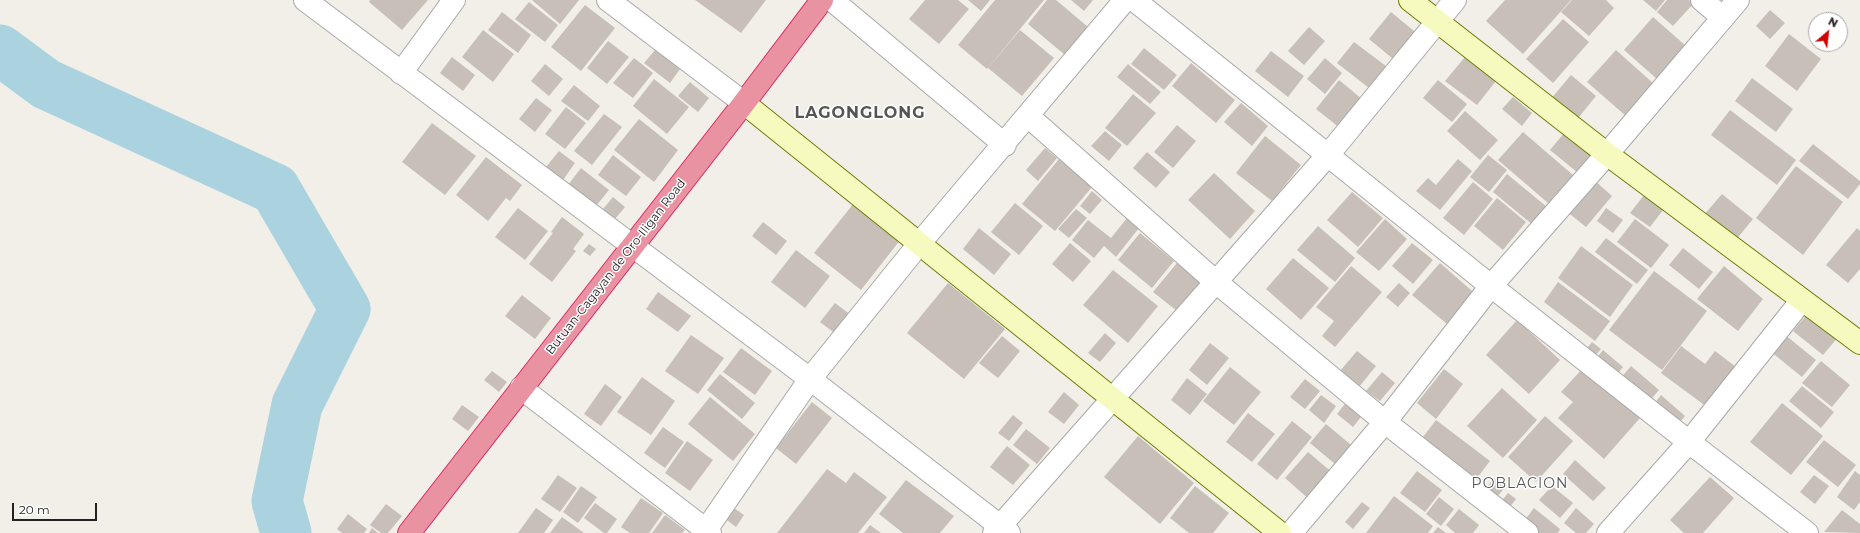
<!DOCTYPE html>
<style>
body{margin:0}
#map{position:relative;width:1860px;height:533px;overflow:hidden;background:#f2efe9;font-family:Montserrat,sans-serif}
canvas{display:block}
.north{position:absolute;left:1808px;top:12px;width:40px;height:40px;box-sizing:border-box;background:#fff;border:1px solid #a7a7a7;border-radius:50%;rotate:28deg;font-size:11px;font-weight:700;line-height:16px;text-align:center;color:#222}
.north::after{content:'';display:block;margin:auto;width:14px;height:18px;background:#d40000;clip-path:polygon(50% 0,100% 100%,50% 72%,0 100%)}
.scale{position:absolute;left:12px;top:503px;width:85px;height:18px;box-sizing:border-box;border:2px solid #222;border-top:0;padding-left:5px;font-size:12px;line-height:14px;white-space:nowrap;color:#222;-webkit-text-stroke:3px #fff;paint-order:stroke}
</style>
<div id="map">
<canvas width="1860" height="533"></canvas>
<div class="north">N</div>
<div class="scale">20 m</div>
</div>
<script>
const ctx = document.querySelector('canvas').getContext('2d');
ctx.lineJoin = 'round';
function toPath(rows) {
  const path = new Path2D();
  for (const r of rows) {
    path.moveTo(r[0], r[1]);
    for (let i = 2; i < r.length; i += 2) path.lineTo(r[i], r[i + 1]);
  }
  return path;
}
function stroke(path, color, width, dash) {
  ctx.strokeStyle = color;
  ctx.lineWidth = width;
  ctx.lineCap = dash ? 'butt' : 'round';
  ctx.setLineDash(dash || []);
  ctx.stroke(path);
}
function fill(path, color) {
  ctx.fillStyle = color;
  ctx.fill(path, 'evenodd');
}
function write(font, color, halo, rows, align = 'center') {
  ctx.font = font + ' Montserrat,sans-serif';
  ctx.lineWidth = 3;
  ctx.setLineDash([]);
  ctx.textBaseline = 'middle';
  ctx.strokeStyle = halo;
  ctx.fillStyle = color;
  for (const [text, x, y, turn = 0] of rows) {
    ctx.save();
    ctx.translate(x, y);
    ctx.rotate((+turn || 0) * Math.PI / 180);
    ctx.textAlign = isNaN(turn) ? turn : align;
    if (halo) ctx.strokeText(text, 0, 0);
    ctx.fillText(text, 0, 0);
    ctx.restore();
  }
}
stroke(toPath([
 [0,50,46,84,275,189,345,309,297,405,277,501,286,533]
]), '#aad3df', 51);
fill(toPath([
 [370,0,428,0,402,30,369,2],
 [532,0,579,0,560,24],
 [695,0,766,0,741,33],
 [925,0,958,0,969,9,939,44,909,19],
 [968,0,990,0,981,11],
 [995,0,1044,0,987,69,958,45],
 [1047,0,1056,0,1088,27,1065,55,1028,24],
 [1071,0,1093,0,1084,11],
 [1505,0,1571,0,1523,54,1486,21],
 [1572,0,1606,0,1614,8,1589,36,1561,12],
 [1643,0,1665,0,1656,11],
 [1667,0,1689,0,1693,4,1673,26,1657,12],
 [529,2,558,25,545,42,515,19],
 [585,5,615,28,581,71,551,47],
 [1770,10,1785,23,1770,39,1756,26],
 [502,12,531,35,518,53,488,30],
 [1391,12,1420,36,1398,63,1369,39],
 [1653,17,1686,46,1657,79,1624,50],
 [1563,19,1589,42,1553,83,1526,59],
 [1309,27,1325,41,1304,65,1288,51],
 [483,30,514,54,493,82,462,57],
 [1020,30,1054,58,1022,96,988,68],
 [1789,34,1821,59,1797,91,1765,66],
 [608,41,629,57,607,84,587,68],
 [1354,42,1386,66,1369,88,1337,63],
 [1144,48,1177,75,1164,90,1131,64],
 [655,50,680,69,670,83,644,63],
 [1616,50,1654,84,1626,116,1587,82],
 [1271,51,1304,76,1288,97,1255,71],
 [452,57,475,75,463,91,440,73],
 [1465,57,1496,81,1477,105,1445,81],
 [634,58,653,73,633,98,613,83],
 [1325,58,1342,73,1325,94,1307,79],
 [1191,63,1235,100,1216,123,1172,86],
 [545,64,563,79,549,96,531,81],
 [1128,64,1161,92,1150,104,1117,77],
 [1571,75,1596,96,1575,122,1550,100],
 [1752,78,1793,109,1776,132,1735,101],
 [654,79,689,107,667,134,633,106],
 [1339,80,1368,104,1345,132,1316,109],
 [1438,80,1467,104,1452,122,1423,98],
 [690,82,709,98,698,112,678,96],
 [574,85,600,106,588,121,561,101],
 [1133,94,1156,113,1127,146,1105,128],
 [1513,97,1532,113,1522,126,1502,109],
 [536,98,552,110,535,132,519,119],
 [1241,103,1268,126,1252,146,1224,122],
 [566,107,586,123,565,149,545,134],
 [1730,110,1796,160,1777,185,1711,135],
 [1465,111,1498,140,1480,160,1447,131],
 [604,114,622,127,592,165,574,151],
 [639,119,678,150,654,182,614,150],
 [432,123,476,156,445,195,402,162],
 [1177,125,1196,141,1173,168,1154,152],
 [1105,131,1122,145,1109,161,1091,146],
 [1523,132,1573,175,1548,203,1498,160],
 [1565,132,1598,159,1583,177,1550,150],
 [1265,136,1301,165,1272,201,1236,173],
 [1813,144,1860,181,1860,184,1848,199,1799,161],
 [1045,148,1057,158,1038,181,1026,170],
 [559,151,575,163,563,180,546,167],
 [1147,152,1170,172,1156,188,1133,168],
 [613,155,641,177,626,196,598,175],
 [1488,155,1507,170,1489,192,1470,177],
 [486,157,522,185,510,201,506,198,488,221,456,195],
 [1059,159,1092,187,1055,231,1022,204],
 [1458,159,1472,171,1440,210,1416,191,1428,178,1436,185],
 [1796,166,1843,202,1803,255,1756,218],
 [581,168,609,190,596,206,568,185],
 [1214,173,1255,211,1230,239,1188,200],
 [1507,174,1553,212,1539,230,1493,192],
 [1593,179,1612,196,1586,227,1566,211],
 [1473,182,1493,199,1464,235,1443,218],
 [1648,190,1667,205,1650,227,1630,213],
 [1092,191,1102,200,1090,214,1080,206],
 [1352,192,1383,218,1358,247,1327,220],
 [1722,194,1753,219,1735,241,1704,215],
 [613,197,625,207,615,219,603,209],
 [1497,198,1526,222,1503,250,1474,226],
 [854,203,901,239,861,290,814,253],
 [1015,203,1043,226,1019,255,991,232],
 [518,208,548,231,525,260,495,237],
 [1606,208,1623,220,1613,233,1597,221],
 [1076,209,1087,218,1069,238,1058,229],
 [562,217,584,234,573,249,576,251,552,282,529,264,553,233,551,232],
 [1127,218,1139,228,1116,257,1104,246,1094,258,1072,240,1088,220,1111,238],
 [1385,219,1407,239,1379,271,1356,252],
 [1635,219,1669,245,1651,268,1617,242],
 [763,222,787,241,776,255,752,236],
 [1318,226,1355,258,1335,282,1297,250],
 [979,228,1011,254,994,275,963,249],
 [1857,228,1860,231,1860,269,1848,283,1826,265],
 [1140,233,1174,261,1152,288,1118,260],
 [1606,238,1648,270,1637,284,1595,252],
 [1070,243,1091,261,1073,282,1052,264],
 [1412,243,1433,260,1413,284,1392,266],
 [589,244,596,249,590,256,583,251],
 [1581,246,1633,285,1610,317,1558,278],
 [1683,248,1713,272,1699,289,1669,265],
 [796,250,830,276,805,308,771,282],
 [1293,258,1329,288,1301,320,1266,289],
 [1177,263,1200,283,1177,311,1153,292],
 [1440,263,1479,297,1452,328,1412,295],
 [1351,266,1382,292,1335,347,1322,336,1334,321,1316,307],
 [1724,266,1763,299,1738,331,1697,299],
 [1113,270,1158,306,1128,343,1083,305],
 [1654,271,1707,311,1662,370,1609,330],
 [1558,282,1610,321,1595,341,1544,302],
 [948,283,1005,329,964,379,907,333],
 [1399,283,1410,293,1398,307,1386,297],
 [658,292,691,316,678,332,646,309],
 [522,295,551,318,535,339,505,316],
 [835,303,856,319,841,338,820,322],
 [1809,312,1839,336,1823,355,1793,331],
 [1517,320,1560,360,1529,394,1486,355],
 [1105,333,1116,343,1100,362,1088,353],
 [1784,334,1816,360,1802,377,1770,351],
 [691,335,724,358,698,394,665,371],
 [1002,336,1020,351,998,378,979,363],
 [1592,342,1601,349,1593,358,1585,351],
 [1210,343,1229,358,1207,385,1189,370],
 [1681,346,1705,364,1715,351,1736,367,1707,407,1661,373],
 [741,348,772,371,755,395,723,372],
 [1603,350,1623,367,1615,377,1595,360],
 [1357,351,1376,366,1359,387,1340,371],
 [1821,361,1850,385,1832,407,1802,383],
 [1631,366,1659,390,1648,403,1619,380],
 [1230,367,1261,392,1234,425,1203,401],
 [1584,367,1640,418,1604,459,1558,418,1573,402,1561,392],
 [1444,369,1463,384,1436,419,1417,403],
 [492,371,507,382,499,392,484,380],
 [1382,372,1395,383,1380,401,1366,391],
 [720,374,755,403,742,419,707,390],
 [642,377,675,401,651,435,617,412],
 [1187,378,1207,394,1190,415,1171,400],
 [1305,379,1320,391,1305,409,1290,397],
 [605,384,622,397,601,426,584,414],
 [1802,386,1834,412,1821,428,1789,401],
 [1502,388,1537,420,1503,458,1467,426],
 [1064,392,1079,405,1064,424,1048,412],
 [1321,395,1336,406,1324,423,1309,410],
 [1661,395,1685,416,1675,428,1651,408],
 [710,397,755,434,733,461,688,424],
 [1348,400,1364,413,1353,427,1337,414],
 [812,402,832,418,796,464,776,448],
 [1782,403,1823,436,1791,475,1750,442],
 [462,405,479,417,468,431,452,419],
 [1248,413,1275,434,1252,462,1226,442],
 [1013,415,1023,423,1009,441,998,433],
 [1545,416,1573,441,1536,482,1508,457],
 [1436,420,1490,461,1474,482,1420,441],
 [1292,421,1312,437,1277,480,1257,464],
 [1326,424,1357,450,1341,469,1310,443],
 [663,427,684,442,665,468,644,453],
 [1026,429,1050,448,1037,464,1013,445],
 [1138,436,1194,483,1160,524,1104,477],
 [1824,440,1856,465,1838,487,1806,462],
 [687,441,713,460,690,491,665,473],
 [1007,446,1030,465,1013,485,990,467],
 [1308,452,1334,474,1311,501,1285,478],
 [1575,460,1606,488,1593,501,1563,474],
 [827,469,846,483,854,472,887,497,858,533,777,533],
 [1417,471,1442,490,1425,512,1400,493],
 [1855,471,1860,475,1860,502,1854,510,1837,497],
 [558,475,577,488,560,512,541,499],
 [1814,475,1829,486,1815,504,1800,492],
 [1710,477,1734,498,1703,533,1684,533,1670,520],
 [1494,478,1505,487,1494,501,1483,492],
 [906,480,954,516,940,533,903,533,879,514],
 [581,486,597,497,578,523,563,512],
 [1195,486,1229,513,1213,533,1189,533,1170,518],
 [1552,486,1573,503,1560,518,1539,500],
 [1508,493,1516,499,1505,513,1497,507],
 [1394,496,1433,526,1428,533,1366,533],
 [1439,497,1454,509,1441,526,1426,514],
 [641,498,663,513,649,533,630,533,621,527],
 [1362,502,1370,508,1353,529,1345,522],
 [595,503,617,519,607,533,604,533,584,518],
 [386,504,402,516,388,533,381,533,370,525],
 [731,506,744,515,736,527,723,517],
 [536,508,553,520,544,533,518,533],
 [1534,508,1560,529,1558,533,1531,533,1521,525],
 [1576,508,1594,524,1586,533,1576,533,1564,523],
 [1459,509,1479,525,1473,533,1455,533,1446,525],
 [1842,510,1860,524,1860,533,1824,532],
 [348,514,367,529,364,533,342,533,337,529],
 [665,515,685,530,682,533,652,533],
 [562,517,584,533,550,533],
 [870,525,881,533,864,533],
 [1438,527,1446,533,1433,533],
 [372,528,378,533,369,533]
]), '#c7bfb8');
const street = toPath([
 [305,0,810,379,1009,533],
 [608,0,744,103],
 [832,0,1005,145],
 [1134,0,1491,286,1689,442,1807,533],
 [1702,0,1723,18],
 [401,73,454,0],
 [1028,116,1216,282,1385,422,1527,533],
 [521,388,710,533],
 [706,530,810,379,919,244,1125,0],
 [994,533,1328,155,1455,0],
 [1291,533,1385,422,1491,286,1607,154,1738,0],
 [1608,533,1689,442,1802,300]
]);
const secondary = toPath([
 [1410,0,1607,154,1860,343],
 [744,103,1280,533]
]);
const highway = toPath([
 [409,533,744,103,822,0]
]);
stroke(street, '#a9a9a9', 24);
stroke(secondary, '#707d05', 24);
stroke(highway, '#dc2a67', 24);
stroke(street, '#fff', 22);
stroke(secondary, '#f7fabf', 22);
stroke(highway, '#e892a2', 22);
write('12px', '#222', '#fff', [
 ["Butuan-Cagayan de Oro-Iligan Road",616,267,-52]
]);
ctx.letterSpacing = '1px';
write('14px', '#555', '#fff', [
 ["POBLACION",1520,484]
]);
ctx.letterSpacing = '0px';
ctx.letterSpacing = '1px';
write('bold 16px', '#555', '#fff', [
 ["LAGONGLONG",860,113]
]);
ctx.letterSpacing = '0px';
</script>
